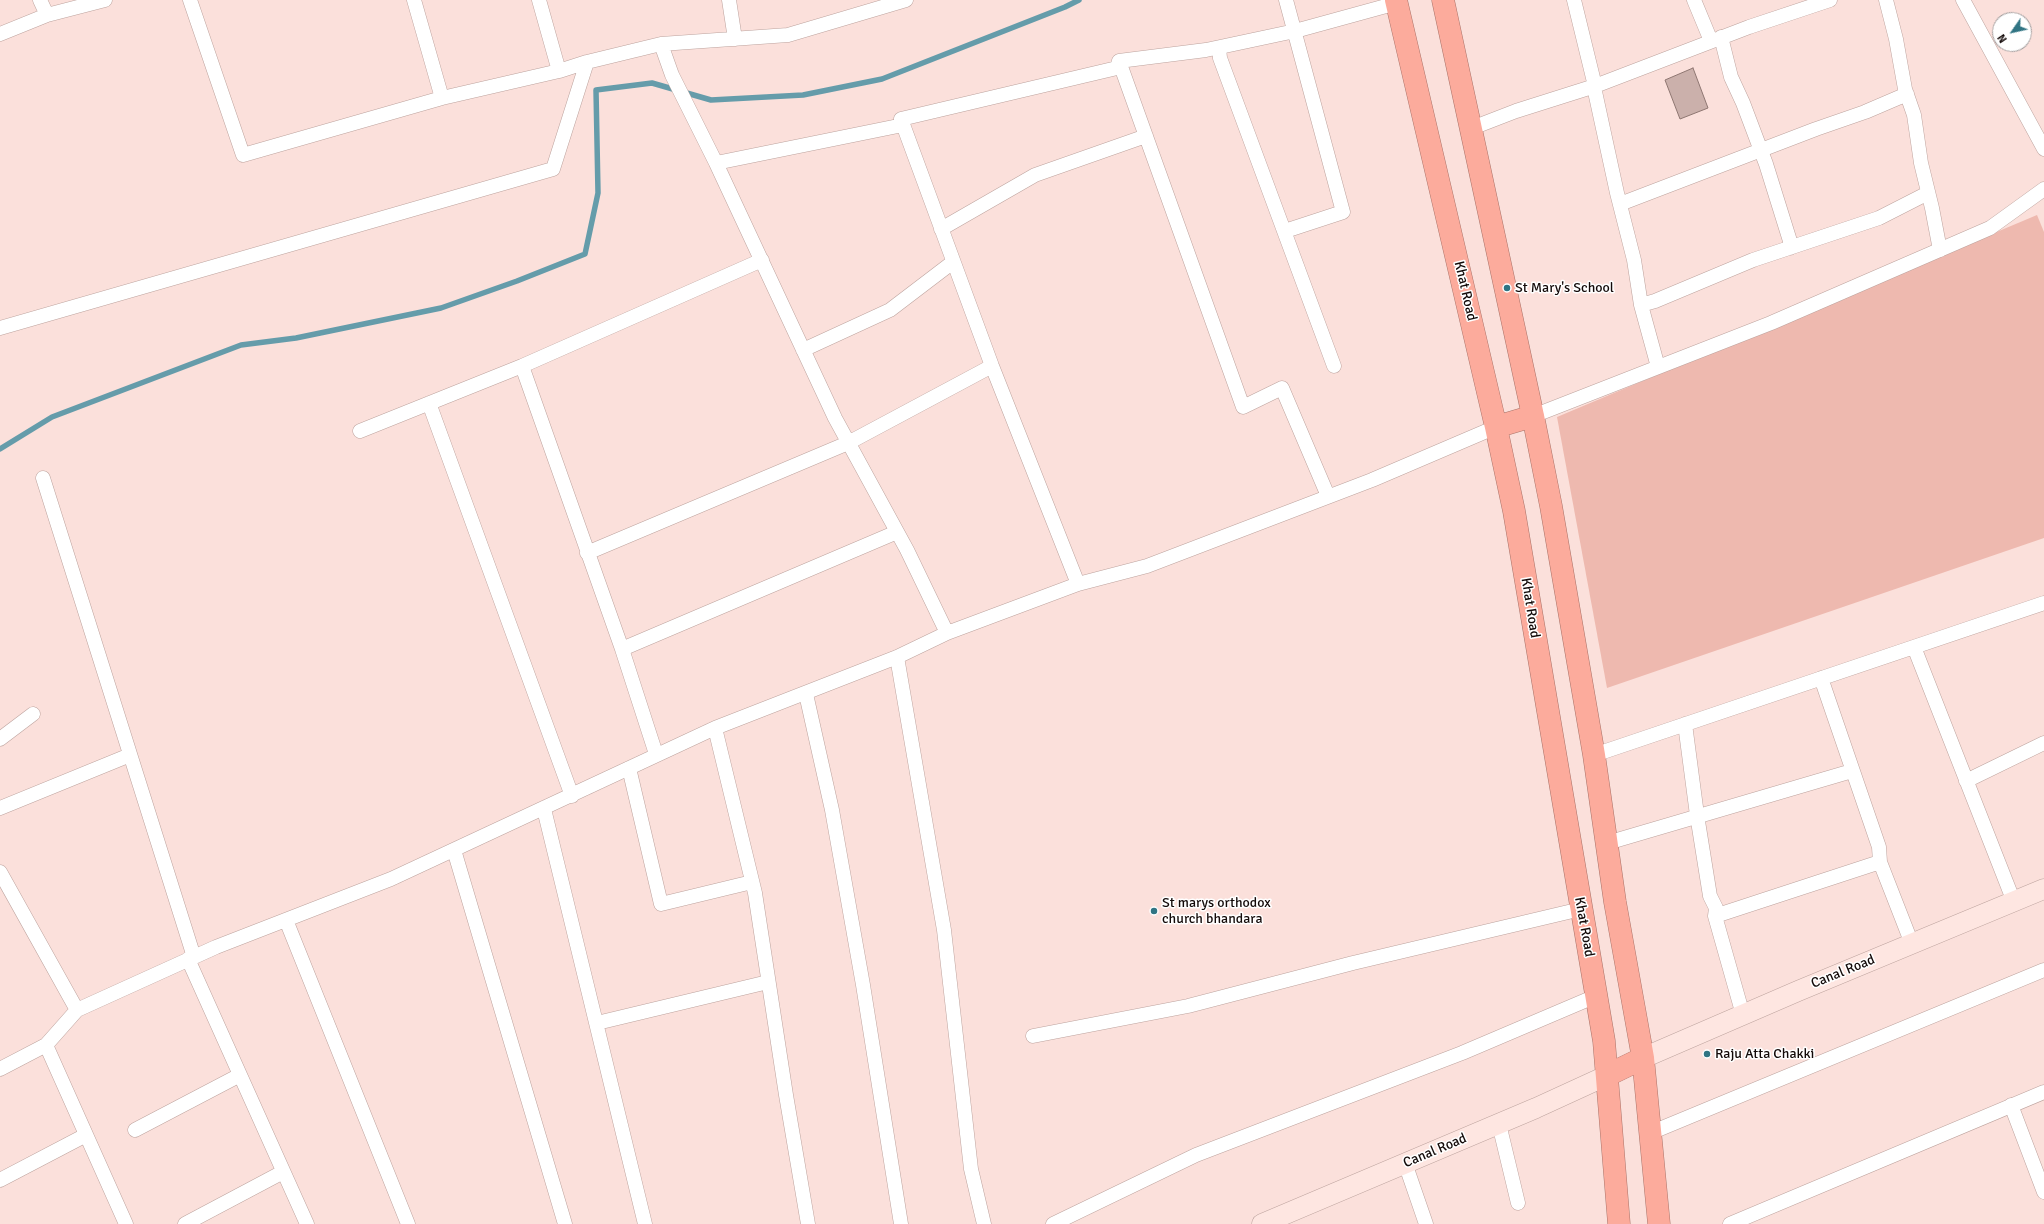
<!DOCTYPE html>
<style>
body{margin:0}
#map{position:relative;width:2044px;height:1224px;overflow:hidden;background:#fbe0db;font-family:Signika,sans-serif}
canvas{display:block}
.north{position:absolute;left:1992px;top:12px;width:40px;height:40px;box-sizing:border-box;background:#fff;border:1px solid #a19d9d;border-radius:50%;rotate:236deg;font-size:11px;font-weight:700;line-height:16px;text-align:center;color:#130a09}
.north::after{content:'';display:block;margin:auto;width:14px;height:18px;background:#307483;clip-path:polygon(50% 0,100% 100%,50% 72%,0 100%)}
</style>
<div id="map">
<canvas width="2044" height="1224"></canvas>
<div class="north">N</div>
</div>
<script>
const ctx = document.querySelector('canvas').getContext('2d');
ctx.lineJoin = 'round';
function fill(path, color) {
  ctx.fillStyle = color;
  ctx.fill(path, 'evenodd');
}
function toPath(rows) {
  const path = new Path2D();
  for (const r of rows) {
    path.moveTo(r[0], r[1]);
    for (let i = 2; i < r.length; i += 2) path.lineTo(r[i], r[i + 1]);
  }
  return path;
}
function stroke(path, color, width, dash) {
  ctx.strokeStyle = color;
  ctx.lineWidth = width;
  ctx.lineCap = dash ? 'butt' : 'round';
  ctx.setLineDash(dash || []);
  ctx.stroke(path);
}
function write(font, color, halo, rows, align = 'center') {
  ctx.font = font + ' Signika,sans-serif';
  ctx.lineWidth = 3;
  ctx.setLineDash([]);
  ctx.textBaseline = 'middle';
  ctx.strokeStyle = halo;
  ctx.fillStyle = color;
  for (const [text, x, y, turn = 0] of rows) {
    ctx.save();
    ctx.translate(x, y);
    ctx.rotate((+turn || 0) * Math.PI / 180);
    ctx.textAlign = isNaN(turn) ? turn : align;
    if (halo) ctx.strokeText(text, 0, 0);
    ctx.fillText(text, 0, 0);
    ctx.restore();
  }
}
fill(toPath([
 [2037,215,2044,232,2044,538,1607,688,1557,417]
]), '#eeb9af');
stroke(toPath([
 [0,449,52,417,241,345,296,338,441,308,517,281,585,254,598,193,596,90,652,83,711,100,803,95,882,79,1065,7,1079,0]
]), '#659caa', 5.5);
const building = toPath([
 [1693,68,1708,108,1680,119,1665,80,1693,68]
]);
fill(building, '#cbb0ab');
stroke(building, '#8e7671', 1);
const street = toPath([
 [40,0,47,15,105,0],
 [190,0,243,155,442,98,559,71,587,62,661,44,788,35,906,0],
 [414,0,442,98],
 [539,0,559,71],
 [729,0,735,39],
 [1574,0,1595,86],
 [1694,0,1711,41],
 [1886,0,1896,39,1905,89,1914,115,1921,163,1932,208,1940,250],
 [1963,0,2044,149],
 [0,34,47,15],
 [1721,37,1731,77,1743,103,1766,164,1790,241,1790,248],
 [661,44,672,75,716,163],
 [1219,48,1220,58,1334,366],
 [1594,87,1617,193,1634,260,1641,305,1655,301,1753,260,1879,218,1928,193],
 [903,125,716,163,835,418,907,550,947,633],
 [1472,128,1516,111,1595,86,1749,27,1830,0],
 [1620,204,1816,129,1865,112,1907,94],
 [941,229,1035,175,1146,136],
 [1285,231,1343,212,1286,0],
 [1641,305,1658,367],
 [0,328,553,169,587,62],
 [803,350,890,310,953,262],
 [522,366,622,649,656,754],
 [429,403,572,796],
 [1533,416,1771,323,1990,228,2044,189],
 [360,431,522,366,762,260],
 [43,478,194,957],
 [1328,496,1282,388,1243,407,1119,61,1206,50,1295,31,1397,3],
 [587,553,848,443,992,366],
 [1078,584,992,366,901,119,1117,68,1119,61],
 [1914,647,2014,902],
 [622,649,897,532],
 [897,657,944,930,971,1169,984,1224],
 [1821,678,1879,847,1880,862,1912,944],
 [806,694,832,810,863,985,901,1224],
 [1685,724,1697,815,1710,896,1716,908,1715,916,1743,1015],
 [715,728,755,893,786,1095,808,1224],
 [0,739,33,714],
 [1594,755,2044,603],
 [629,768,661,904,752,882],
 [1966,781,2044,743],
 [0,808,130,755],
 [544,809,645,1224],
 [1607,843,1852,771],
 [454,850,565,1224],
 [0,872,77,1010],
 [1715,916,1880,862],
 [286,920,408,1224],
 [188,959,307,1224],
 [597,1023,768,982],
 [1033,1036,1188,1006,1353,963,1581,909],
 [46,1045,126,1224],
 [0,1069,46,1045,77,1010,216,947,391,879,715,728,897,657,947,633,1078,584,1147,566,1372,480,1496,427],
 [2011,1105,2044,1192],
 [1499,1124,1518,1203],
 [135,1130,240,1075],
 [1649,1132,1650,1133,2044,970],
 [1405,1163,1426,1224],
 [0,1180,86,1135],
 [185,1224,283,1172],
 [1053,1224,1196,1155,1462,1053,1596,996],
 [1730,1224,2044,1092]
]);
const secondary = toPath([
 [1643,1058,1798,991,2044,889],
 [1262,1224,1536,1108,1608,1075]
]);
const highway = toPath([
 [1396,0,1496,427,1514,511,1604,1041,1619,1224],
 [1443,0,1533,416,1551,506,1594,755,1615,902,1643,1058,1659,1224],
 [1496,427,1533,416],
 [1608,1075,1643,1058]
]);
stroke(street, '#bda39e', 15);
stroke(secondary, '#bda39e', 21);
stroke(highway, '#aa7369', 23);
stroke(street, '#fff', 14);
stroke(secondary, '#fee6e1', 20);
stroke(highway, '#fcab9c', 22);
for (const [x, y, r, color] of [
 [1507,288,4,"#307483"],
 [1154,911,4,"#307483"],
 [1707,1054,4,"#307483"]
]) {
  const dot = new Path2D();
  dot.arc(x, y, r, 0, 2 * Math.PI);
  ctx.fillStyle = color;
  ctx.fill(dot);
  stroke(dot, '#fff', 1.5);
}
write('14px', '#130a09', '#fff', [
 ["St Mary's School",1515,288],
 ["St marys orthodox",1162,903],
 ["church bhandara",1162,919],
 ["Raju Atta Chakki",1715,1054]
], 'left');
write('14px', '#130a09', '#fff', [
 ["Khat Road",1465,291,77],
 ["Khat Road",1530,608,81],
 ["Khat Road",1584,927,80],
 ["Canal Road",1843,972,-22],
 ["Canal Road",1435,1151,-23]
]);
</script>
